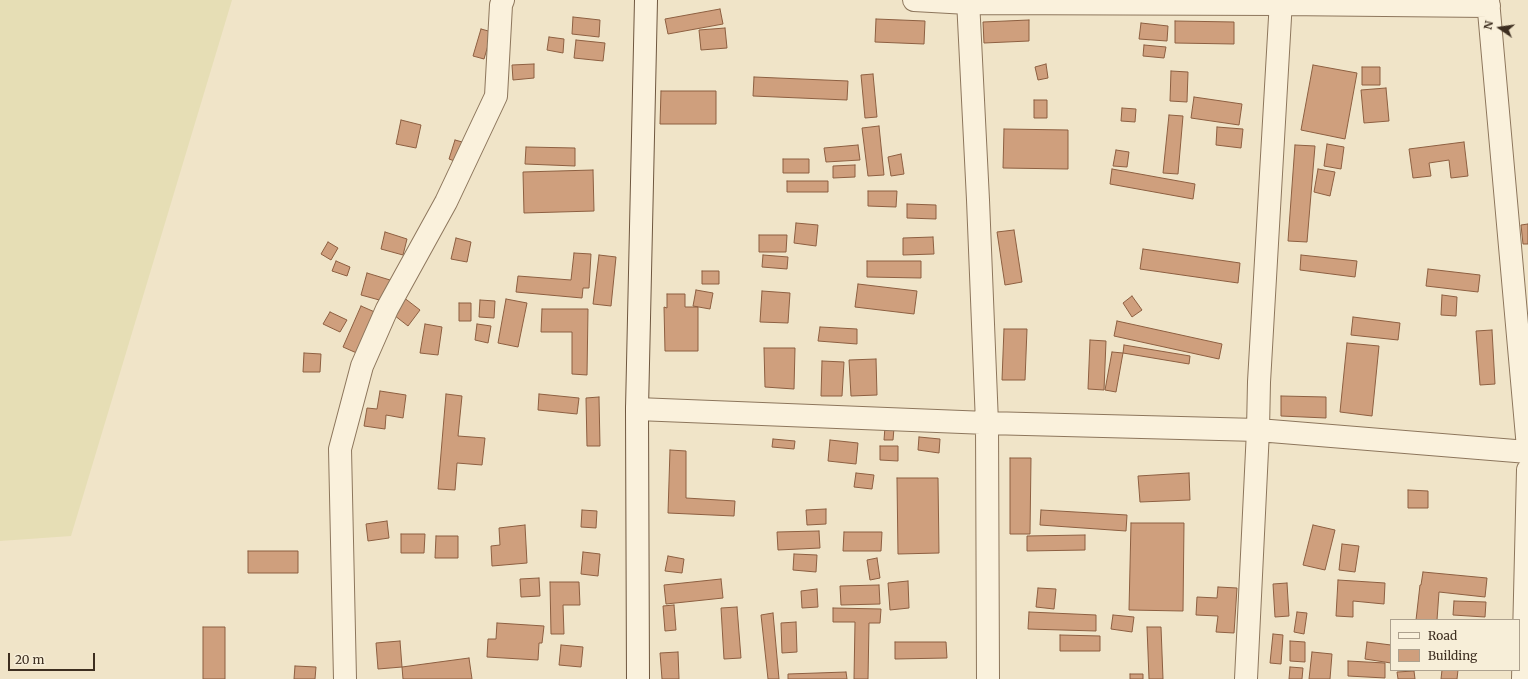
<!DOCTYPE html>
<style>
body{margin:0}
#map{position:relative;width:1528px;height:679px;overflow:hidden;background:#f0e4c8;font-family:Merriweather,serif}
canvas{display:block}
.legend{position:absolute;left:1390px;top:619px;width:130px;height:52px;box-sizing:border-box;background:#f7eed8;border:1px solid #ada18e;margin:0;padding:5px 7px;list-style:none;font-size:12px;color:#3d2e20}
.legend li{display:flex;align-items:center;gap:8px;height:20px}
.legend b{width:20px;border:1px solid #ada18e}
.north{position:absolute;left:1480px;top:8px;width:40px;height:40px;-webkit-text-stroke:3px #f7eed8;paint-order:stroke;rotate:283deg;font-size:11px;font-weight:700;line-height:16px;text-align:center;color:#3d2e20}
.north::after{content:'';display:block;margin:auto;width:14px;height:18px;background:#3d2e20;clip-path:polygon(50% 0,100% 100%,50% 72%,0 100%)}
.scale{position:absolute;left:8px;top:653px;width:87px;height:18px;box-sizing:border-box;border:2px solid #3d2e20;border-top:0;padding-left:5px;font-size:12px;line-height:14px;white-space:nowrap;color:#3d2e20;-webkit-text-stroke:3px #f7eed8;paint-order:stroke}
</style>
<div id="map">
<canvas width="1528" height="679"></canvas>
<ul class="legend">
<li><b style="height:5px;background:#faf1dc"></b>Road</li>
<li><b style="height:11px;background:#cf9f7d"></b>Building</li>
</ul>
<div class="north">N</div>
<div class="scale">20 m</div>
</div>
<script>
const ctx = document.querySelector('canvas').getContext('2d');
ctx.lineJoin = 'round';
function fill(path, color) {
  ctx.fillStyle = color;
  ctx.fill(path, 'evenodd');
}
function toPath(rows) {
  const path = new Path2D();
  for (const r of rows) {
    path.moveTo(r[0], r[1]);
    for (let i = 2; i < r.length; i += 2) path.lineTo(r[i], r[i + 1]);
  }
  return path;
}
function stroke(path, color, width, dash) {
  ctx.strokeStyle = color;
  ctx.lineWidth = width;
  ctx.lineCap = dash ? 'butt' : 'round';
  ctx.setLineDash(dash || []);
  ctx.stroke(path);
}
fill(toPath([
 [0,0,232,0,71,536,0,541]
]), '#e6deb5');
const building = toPath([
 [720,9,723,24,668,34,665,19,720,9],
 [573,17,600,20,599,37,572,34,573,17],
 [876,19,925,21,924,44,875,42,876,19],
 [1029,20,1029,41,984,43,983,22,1029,20],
 [1175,21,1234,22,1234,44,1175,43,1175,21],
 [1141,23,1168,26,1167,41,1139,39,1141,23],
 [725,28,727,48,701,50,699,30,725,28],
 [481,29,492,32,484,59,473,56,481,29],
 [549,37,564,39,563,53,547,50,549,37],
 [576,40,605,43,603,61,574,58,576,40],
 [1144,45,1166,47,1164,58,1143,56,1144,45],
 [534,64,534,78,513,80,512,65,534,64],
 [1046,64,1048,78,1038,80,1035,67,1046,64],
 [1313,65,1357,73,1345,139,1301,130,1313,65],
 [1362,67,1380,67,1380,85,1362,85,1362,67],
 [1171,71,1188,72,1187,102,1170,101,1171,71],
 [873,74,877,117,865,118,861,75,873,74],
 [754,77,848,81,847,100,753,96,754,77],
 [1386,88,1389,121,1364,123,1361,90,1386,88],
 [661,91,716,91,716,124,660,124,661,91],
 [1194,97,1242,104,1239,125,1191,118,1194,97],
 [1034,100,1047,100,1047,118,1034,118,1034,100],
 [1122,108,1136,109,1135,122,1121,121,1122,108],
 [1169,115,1183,116,1178,174,1163,173,1169,115],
 [401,120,421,125,416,148,396,144,401,120],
 [879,126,884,175,868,176,862,128,879,126],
 [1217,127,1243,129,1241,148,1216,145,1217,127],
 [1004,129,1068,130,1068,169,1003,168,1004,129],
 [455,140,466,143,460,163,449,159,455,140],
 [1464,142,1468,176,1451,178,1449,160,1429,163,1431,176,1413,178,1409,149,1464,142],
 [1327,144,1344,147,1341,169,1324,166,1327,144],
 [858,145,860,160,826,162,824,148,858,145],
 [1295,145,1315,146,1307,242,1288,241,1295,145],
 [526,147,575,148,575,166,525,164,526,147],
 [1116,150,1129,152,1127,167,1113,166,1116,150],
 [901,154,904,174,891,176,888,157,901,154],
 [783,159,809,159,809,173,783,173,783,159],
 [855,165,855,177,833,178,833,166,855,165],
 [1112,169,1195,184,1193,199,1110,184,1112,169],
 [1318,169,1335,172,1330,196,1314,192,1318,169],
 [593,170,594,211,524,213,523,172,593,170],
 [787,181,828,181,828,192,787,192,787,181],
 [868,191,897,191,896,207,868,206,868,191],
 [907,204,936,205,936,219,907,218,907,204],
 [796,223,818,225,816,246,794,243,796,223],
 [1528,224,1528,244,1523,244,1521,225,1528,224],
 [1014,230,1022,282,1005,285,997,232,1014,230],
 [385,232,407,239,403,255,381,249,385,232],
 [759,235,787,235,786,252,759,252,759,235],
 [933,237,934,254,903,255,903,238,933,237],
 [456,238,471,242,467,262,451,259,456,238],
 [328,242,338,248,331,260,321,254,328,242],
 [1143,249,1240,263,1238,283,1140,269,1143,249],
 [574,253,591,254,589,288,583,288,582,298,516,292,518,276,571,280,574,253],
 [599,255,616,257,611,306,593,304,599,255],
 [763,255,788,257,787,269,762,267,763,255],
 [1301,255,1357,261,1355,277,1300,270,1301,255],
 [336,261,350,267,347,276,332,271,336,261],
 [867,261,921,261,921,278,867,277,867,261],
 [1428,269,1480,275,1478,292,1426,286,1428,269],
 [702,271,719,271,719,284,702,284,702,271],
 [367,273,390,280,383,301,361,295,367,273],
 [858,284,917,291,914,314,855,307,858,284],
 [696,290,713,293,710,309,693,306,696,290],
 [762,291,790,293,788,323,760,322,762,291],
 [667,294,685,294,685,307,698,307,698,351,665,351,664,307,667,308,667,294],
 [1442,295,1457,297,1456,316,1441,315,1442,295],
 [1132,296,1142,310,1132,317,1123,303,1132,296],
 [403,297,420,310,408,326,390,312,403,297],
 [506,299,527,303,518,347,498,343,506,299],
 [480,300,495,301,494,318,479,317,480,300],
 [459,303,471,303,471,321,459,321,459,303],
 [361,306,377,313,359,354,343,347,361,306],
 [542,309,588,309,587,375,572,374,572,332,541,332,542,309],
 [330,312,347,320,340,332,323,324,330,312],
 [1353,317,1400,323,1398,340,1351,335,1353,317],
 [1117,321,1222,344,1219,359,1114,336,1117,321],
 [425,324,442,327,438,355,420,353,425,324],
 [477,324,491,326,488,343,475,340,477,324],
 [820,327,857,329,857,344,818,341,820,327],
 [1004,329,1027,329,1025,380,1002,380,1004,329],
 [1492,330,1495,384,1480,385,1476,331,1492,330],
 [1090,340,1106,341,1104,390,1088,389,1090,340],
 [1347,343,1379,346,1372,416,1340,412,1347,343],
 [1124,345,1190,356,1189,364,1123,353,1124,345],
 [764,348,795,348,794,389,765,387,764,348],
 [1112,352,1123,353,1116,392,1105,390,1112,352],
 [304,353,321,354,320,372,303,372,304,353],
 [876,359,877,395,851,396,849,360,876,359],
 [822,361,844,362,842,396,821,396,822,361],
 [380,391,406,395,403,418,386,415,385,429,364,426,367,408,377,409,380,391],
 [446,394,462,396,458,436,485,438,482,465,457,463,455,490,438,489,446,394],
 [539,394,579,398,577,414,538,410,539,394],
 [1281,396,1326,397,1326,418,1281,416,1281,396],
 [599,397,600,446,587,446,586,398,599,397],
 [885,427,894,428,893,440,884,440,885,427],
 [919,437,940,439,939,453,918,450,919,437],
 [773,439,795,441,794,449,772,447,773,439],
 [830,440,858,443,856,464,828,461,830,440],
 [880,446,898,446,898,461,880,460,880,446],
 [670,450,686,451,686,498,735,501,734,516,668,513,670,450],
 [1010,458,1031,458,1030,534,1010,534,1010,458],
 [856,473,874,475,872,489,854,487,856,473],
 [1189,473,1190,500,1140,502,1138,476,1189,473],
 [897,478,938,478,939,553,898,554,897,478],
 [1408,490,1428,491,1428,508,1408,508,1408,490],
 [826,509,826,524,807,525,806,510,826,509],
 [582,510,597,511,596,528,581,527,582,510],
 [1041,510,1127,515,1126,531,1040,525,1041,510],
 [387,521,389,538,368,541,366,524,387,521],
 [1131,523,1184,523,1183,611,1129,610,1131,523],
 [525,525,527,563,492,566,491,546,500,545,499,528,525,525],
 [1313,525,1335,530,1325,570,1303,565,1313,525],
 [819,531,820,548,778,550,777,532,819,531],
 [844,532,882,532,881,551,843,551,844,532],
 [401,534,425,534,424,553,401,553,401,534],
 [1085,535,1085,550,1027,551,1027,536,1085,535],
 [436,536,458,536,458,558,435,558,436,536],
 [1342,544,1359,546,1355,572,1339,570,1342,544],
 [248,551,298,551,298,573,248,573,248,551],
 [583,552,600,554,598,576,581,574,583,552],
 [794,554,817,555,816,572,793,570,794,554],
 [668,556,684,559,682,573,665,571,668,556],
 [877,558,880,578,870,580,867,560,877,558],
 [1423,572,1487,578,1485,597,1439,592,1437,620,1416,620,1420,585,1421,585,1423,572],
 [539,578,540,596,521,597,520,579,539,578],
 [721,579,723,598,666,604,664,585,721,579],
 [1338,580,1385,583,1384,604,1353,601,1353,617,1336,616,1338,580],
 [908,581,909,608,890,610,888,583,908,581],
 [550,582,579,582,580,605,563,605,564,634,551,634,550,582],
 [1287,583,1289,616,1275,617,1273,584,1287,583],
 [879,585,880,604,841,605,840,586,879,585],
 [1218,587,1237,588,1234,633,1216,632,1218,616,1196,615,1197,597,1217,598,1218,587],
 [1038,588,1056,589,1054,609,1036,607,1038,588],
 [817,589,818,607,802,608,801,591,817,589],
 [1454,601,1486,602,1485,617,1453,615,1454,601],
 [674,605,676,630,665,631,663,606,674,605],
 [737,607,741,658,724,659,721,608,737,607],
 [833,608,881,609,880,623,869,623,868,679,854,679,855,622,833,622,833,608],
 [1029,612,1096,615,1096,631,1028,629,1029,612],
 [1297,612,1307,613,1304,634,1294,632,1297,612],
 [773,613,779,679,768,679,761,615,773,613],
 [1113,615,1134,617,1132,632,1111,629,1113,615],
 [796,622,797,652,782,653,781,623,796,622],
 [497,623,544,626,542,643,539,643,538,660,487,657,488,639,496,639,497,623],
 [203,627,225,627,225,679,203,679,203,627],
 [1147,627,1161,627,1163,679,1149,679,1147,627],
 [1273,634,1283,635,1281,664,1270,663,1273,634],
 [1060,635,1100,636,1100,651,1060,651,1060,635],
 [400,641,402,667,378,669,376,643,400,641],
 [1290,641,1305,642,1305,662,1290,661,1290,641],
 [895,642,946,642,947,658,895,659,895,642],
 [1367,642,1391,645,1391,663,1365,659,1367,642],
 [561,645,583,647,581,667,559,665,561,645],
 [678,652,679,679,662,679,660,653,678,652],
 [1312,652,1332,654,1330,679,1309,679,1312,652],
 [469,658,472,679,403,679,402,667,469,658],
 [1348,661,1385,663,1385,678,1348,676,1348,661],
 [295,666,316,667,315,679,294,679,295,666],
 [1290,667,1303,668,1302,679,1289,679,1290,667],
 [1442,670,1458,670,1457,679,1441,679,1442,670],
 [1414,671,1415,679,1398,679,1397,672,1414,671],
 [846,672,847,679,788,679,788,674,846,672],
 [1130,674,1143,674,1143,679,1130,679,1130,674]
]);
fill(building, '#cf9f7d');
stroke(building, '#8d5f41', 1);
const street = toPath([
 [914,0,968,3,1280,4,1489,6],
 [968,0,978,200,987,423,988,679],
 [1488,0,1528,448],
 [637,409,987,423,1258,430,1528,452],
 [345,679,340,449,362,366,387,309,446,202,496,96,501,5,503,0],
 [1246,679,1258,430,1259,382,1281,0],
 [1523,679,1528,470]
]);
const secondary = toPath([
 [638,679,637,409,646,0]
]);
stroke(street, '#8d765c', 24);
stroke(secondary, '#6f573f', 24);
stroke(street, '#faf1dc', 22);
stroke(secondary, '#faf1dc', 22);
</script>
